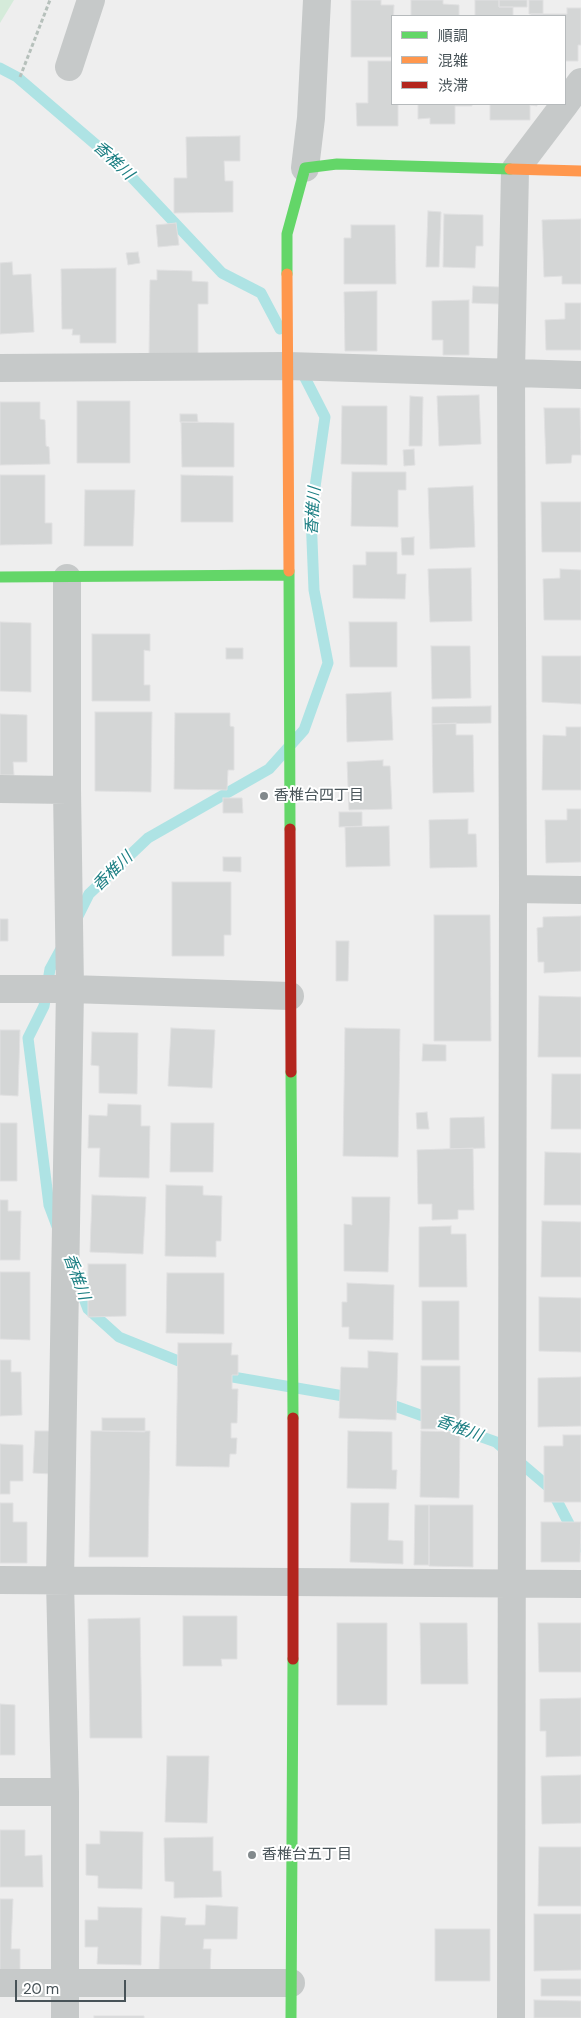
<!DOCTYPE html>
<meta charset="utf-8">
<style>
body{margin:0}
#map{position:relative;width:581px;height:2018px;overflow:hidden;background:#eee;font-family:"DM Sans","Noto Sans JP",sans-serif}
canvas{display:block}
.legend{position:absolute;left:391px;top:15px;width:175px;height:90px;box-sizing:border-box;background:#fff;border:1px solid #b6babc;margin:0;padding:6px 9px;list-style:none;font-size:15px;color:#485358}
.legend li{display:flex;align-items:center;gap:10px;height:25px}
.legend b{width:25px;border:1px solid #b6babc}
.scale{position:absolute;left:15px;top:1980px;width:111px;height:22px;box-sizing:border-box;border:2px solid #485358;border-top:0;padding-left:6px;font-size:15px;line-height:18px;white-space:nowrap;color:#485358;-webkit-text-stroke:4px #fff;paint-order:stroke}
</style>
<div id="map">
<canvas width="581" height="2018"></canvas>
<ul class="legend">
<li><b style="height:6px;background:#63d668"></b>順調</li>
<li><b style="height:6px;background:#ff974d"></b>混雑</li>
<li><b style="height:6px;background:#b3261e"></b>渋滞</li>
</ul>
<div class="scale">20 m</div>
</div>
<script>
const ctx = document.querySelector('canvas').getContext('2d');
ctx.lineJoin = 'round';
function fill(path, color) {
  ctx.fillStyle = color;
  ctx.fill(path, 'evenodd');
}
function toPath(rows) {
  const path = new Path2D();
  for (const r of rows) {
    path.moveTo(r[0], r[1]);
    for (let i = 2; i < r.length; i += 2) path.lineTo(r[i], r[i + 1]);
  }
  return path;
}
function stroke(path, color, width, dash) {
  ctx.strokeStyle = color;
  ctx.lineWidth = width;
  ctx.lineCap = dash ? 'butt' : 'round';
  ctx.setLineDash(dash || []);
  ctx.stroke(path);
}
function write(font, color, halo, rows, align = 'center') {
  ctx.font = font + ' "DM Sans","Noto Sans JP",sans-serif';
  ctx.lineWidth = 4;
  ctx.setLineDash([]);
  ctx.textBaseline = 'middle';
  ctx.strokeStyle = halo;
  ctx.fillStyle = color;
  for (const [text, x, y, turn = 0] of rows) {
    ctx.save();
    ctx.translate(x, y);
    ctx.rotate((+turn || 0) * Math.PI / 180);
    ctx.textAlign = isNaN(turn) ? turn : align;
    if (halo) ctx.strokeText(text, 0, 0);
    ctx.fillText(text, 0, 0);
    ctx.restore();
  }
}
fill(toPath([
 [0,0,14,0,0,23]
]), '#d5ebda');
stroke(toPath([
 [0,68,17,77,122,167,222,273,261,293,280,329],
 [76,920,89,894,148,838,269,769,304,730,328,663,314,590,311,515,325,417,300,368],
 [58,1229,49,1205,28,1038,44,1006,50,969,63,945],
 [74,1272,88,1309,119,1337,191,1366],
 [222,1379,225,1380,227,1376,355,1398],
 [383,1403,392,1405,496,1442,551,1489,581,1547]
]), '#aee3e4', 11);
const building = toPath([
 [351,0,381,0,381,5,394,5,392,57,351,57,351,0],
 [411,0,443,0,443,4,459,5,459,16,411,16,411,0],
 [475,0,499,0,499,7,513,7,513,16,475,16,475,0],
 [499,0,527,0,527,7,499,7,499,0],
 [529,0,543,0,543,14,529,14,529,0],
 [567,8,581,8,581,45,578,45,578,61,565,61,565,16,531,16,531,14,567,14,567,8],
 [368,61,392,61,392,104,398,104,398,126,357,126,356,103,368,103,368,61],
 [418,104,472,104,472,106,455,106,455,124,430,124,430,118,418,119,418,104],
 [490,104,537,104,537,106,530,105,530,120,490,120,490,104],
 [240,136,240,161,224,161,225,181,233,181,233,212,174,213,174,178,187,178,186,137,240,136],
 [428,211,441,212,439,267,426,267,428,211],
 [444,214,483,215,483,246,476,246,475,268,443,267,444,214],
 [581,219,581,284,562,284,562,276,544,277,542,220,581,219],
 [176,223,179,245,158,247,156,225,176,223],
 [351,225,395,225,396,284,344,284,344,238,351,238,351,225],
 [138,252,140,263,128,265,126,253,138,252],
 [12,262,13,275,31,274,34,332,0,334,0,263,12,262],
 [116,268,116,343,80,343,80,335,72,335,73,329,62,329,61,269,116,268],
 [157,270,192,271,192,281,208,282,208,304,198,304,198,356,149,356,150,280,157,280,157,270],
 [473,286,499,287,499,304,472,303,473,286],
 [377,291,377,351,345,351,344,292,377,291],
 [469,300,469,355,443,355,443,340,432,340,432,301,469,300],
 [565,303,581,303,581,350,546,350,545,320,565,319,565,303],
 [479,395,481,444,439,446,437,396,479,395],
 [410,396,423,397,422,446,409,446,410,396],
 [77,401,130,401,130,463,77,463,77,401],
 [0,402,40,402,40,419,45,420,46,446,49,447,50,464,0,465,0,402],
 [342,406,387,406,387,465,341,464,342,406],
 [544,408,580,408,581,455,572,455,571,463,546,464,544,408],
 [180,414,197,414,198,422,180,422,180,414],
 [181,422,234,423,234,467,182,467,181,422],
 [414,449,415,465,404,466,403,450,414,449],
 [352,472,406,472,406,490,398,490,398,527,351,526,352,472],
 [0,475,45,475,45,523,52,523,52,544,0,545,0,475],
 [181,475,233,476,233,522,181,522,181,475],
 [473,486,475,547,430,549,428,488,473,486],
 [85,490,135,490,133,546,84,546,85,490],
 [541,502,581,502,581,552,542,552,541,502],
 [414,537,414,555,402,555,401,538,414,537],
 [366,552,397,552,397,574,406,574,405,599,353,598,353,565,366,565,366,552],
 [471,568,472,621,430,622,428,569,471,568],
 [560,569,581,570,581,620,544,620,543,579,560,578,560,569],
 [0,622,31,623,31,692,0,691,0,622],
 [349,622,397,622,397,667,350,667,349,622],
 [92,634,150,634,150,651,144,650,144,685,150,685,150,701,92,701,92,634],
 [431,646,470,646,471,698,432,699,431,646],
 [226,648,243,648,243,659,226,659,226,648],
 [542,656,581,656,581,704,542,702,542,656],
 [391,692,393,740,347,742,346,694,391,692],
 [491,706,491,723,432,724,432,707,491,706],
 [95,712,152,712,151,792,95,791,95,712],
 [175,713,230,713,230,726,234,727,234,770,228,770,227,790,174,789,175,713],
 [0,714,27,715,27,762,13,762,14,775,0,775,0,714],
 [456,723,456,735,473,735,474,792,433,793,432,724,456,723],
 [566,727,581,727,581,790,542,790,543,735,566,736,566,727],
 [383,760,383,766,390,766,392,809,349,810,347,762,383,760],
 [223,798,242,798,243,813,223,813,223,798],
 [567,809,581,809,581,862,546,863,545,820,567,820,567,809],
 [339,812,362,812,362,826,339,827,339,812],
 [468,819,468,834,476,834,477,867,430,868,429,820,468,819],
 [389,826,390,866,346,867,345,827,389,826],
 [223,857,241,857,241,872,223,871,223,857],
 [172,882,231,882,231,935,224,935,224,956,172,956,172,882],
 [434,915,490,915,491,1041,434,1041,434,915],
 [581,916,581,971,544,973,544,962,538,962,537,928,543,927,543,917,581,916],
 [0,919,8,919,8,941,0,941,0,919],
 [336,941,349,941,348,981,336,981,336,941],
 [539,996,581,997,581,1057,538,1057,539,996],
 [171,1028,215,1030,212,1088,168,1086,171,1028],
 [345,1028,400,1029,398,1157,343,1156,345,1028],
 [0,1030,20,1030,18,1096,0,1095,0,1030],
 [92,1032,138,1033,137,1094,99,1093,99,1066,91,1065,92,1032],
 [423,1044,446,1045,446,1061,422,1061,423,1044],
 [552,1074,581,1074,581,1129,551,1129,552,1074],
 [108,1104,141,1105,141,1126,150,1126,149,1178,99,1177,100,1148,88,1148,89,1115,107,1116,108,1104],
 [427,1112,429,1129,417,1129,416,1113,427,1112],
 [484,1117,485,1148,450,1149,450,1118,484,1117],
 [0,1123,17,1123,17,1181,0,1181,0,1123],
 [171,1123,214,1123,213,1172,170,1172,171,1123],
 [473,1148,474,1210,458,1210,458,1219,432,1220,432,1204,418,1204,417,1150,473,1148],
 [545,1152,581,1153,581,1205,544,1205,545,1152],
 [166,1185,203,1186,203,1195,222,1196,221,1241,216,1241,216,1257,165,1256,166,1185],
 [92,1195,146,1197,143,1254,90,1252,92,1195],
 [352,1197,390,1197,388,1272,344,1271,344,1224,352,1225,352,1197],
 [0,1200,8,1200,8,1211,21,1211,20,1260,0,1260,0,1200],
 [542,1221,581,1222,581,1277,541,1277,542,1221],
 [451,1226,451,1234,466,1234,467,1287,419,1287,419,1227,451,1226],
 [88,1264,126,1264,126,1316,88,1317,88,1264],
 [0,1272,30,1272,30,1340,0,1339,0,1272],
 [167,1273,224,1273,224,1334,166,1333,167,1273],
 [347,1283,394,1285,393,1340,349,1339,349,1327,342,1327,342,1302,347,1302,347,1283],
 [539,1297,581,1298,581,1352,539,1351,539,1297],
 [422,1301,459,1301,459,1360,422,1360,422,1301],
 [178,1343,232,1343,231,1355,238,1355,238,1375,232,1375,232,1389,238,1389,237,1423,231,1423,231,1438,237,1438,236,1454,230,1454,229,1467,176,1466,178,1343],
 [368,1351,398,1353,396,1420,339,1418,341,1367,368,1368,368,1351],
 [0,1360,11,1360,11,1372,21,1372,22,1415,0,1416,0,1360],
 [421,1366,460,1366,460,1429,421,1429,421,1366],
 [581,1377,581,1426,538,1427,538,1378,581,1377],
 [102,1418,145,1418,145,1432,102,1431,102,1418],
 [35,1431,52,1431,51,1474,33,1473,35,1431],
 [91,1431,150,1431,148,1557,89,1557,91,1431],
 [348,1431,392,1432,392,1470,397,1470,396,1489,347,1488,348,1431],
 [421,1431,460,1432,459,1498,420,1497,421,1431],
 [563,1435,581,1435,581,1502,544,1502,544,1446,563,1446,563,1435],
 [0,1444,23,1445,23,1481,10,1481,10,1494,0,1494,0,1444],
 [0,1503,13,1503,13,1522,27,1522,27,1563,0,1563,0,1503],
 [351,1503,389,1503,388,1540,403,1541,403,1564,350,1562,351,1503],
 [415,1505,429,1505,429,1565,414,1565,415,1505],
 [429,1505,473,1505,473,1567,429,1566,429,1505],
 [541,1522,581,1522,580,1562,541,1562,541,1522],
 [183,1616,237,1616,237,1659,221,1659,222,1666,183,1666,183,1616],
 [140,1618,142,1738,90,1738,88,1619,140,1618],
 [337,1623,387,1623,387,1705,337,1705,337,1623],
 [420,1623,467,1623,468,1684,421,1684,420,1623],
 [538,1623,581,1623,581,1672,539,1672,538,1623],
 [581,1698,581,1756,546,1757,546,1731,540,1731,540,1699,581,1698],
 [0,1704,15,1705,15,1755,0,1755,0,1704],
 [167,1756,209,1756,207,1823,165,1822,167,1756],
 [581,1775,581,1823,542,1824,541,1776,581,1775],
 [0,1830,25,1830,25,1856,42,1855,43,1887,0,1887,0,1830],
 [100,1831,143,1832,142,1889,98,1888,98,1876,86,1875,86,1844,100,1844,100,1831],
 [213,1837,213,1871,221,1871,222,1897,174,1898,174,1882,165,1881,164,1838,213,1837],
 [539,1847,581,1847,581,1906,538,1906,539,1847],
 [0,1899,13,1899,11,1949,20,1949,20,1977,0,1976,0,1899],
 [206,1905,238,1907,237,1939,204,1939,203,1949,211,1949,210,1974,159,1972,161,1916,186,1918,185,1925,205,1925,206,1905],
 [98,1907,142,1908,141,1965,97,1964,98,1947,85,1947,85,1920,98,1920,98,1907],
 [534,1914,581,1914,581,1970,534,1971,534,1914],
 [435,1929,490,1929,490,1981,435,1981,435,1929],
 [541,1979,581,1979,581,1996,541,1996,541,1979],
 [534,2000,581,2001,581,2018,534,2018,534,2000],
 [94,2016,144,2016,144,2018,94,2018,94,2016]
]);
fill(building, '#d4d6d6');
stroke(building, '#e0e0e1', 1);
stroke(toPath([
 [20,77,50,0]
]), '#b6c0bb', 3, [4, 2.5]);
stroke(toPath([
 [69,67,91,0],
 [565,104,581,82],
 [305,168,311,118,317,0],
 [0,368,288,366,581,375],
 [0,789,67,790],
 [513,889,581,890],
 [0,989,70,989,290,996],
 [0,1580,581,1584],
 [0,1792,65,1792],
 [0,1983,291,1983],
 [65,2018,65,1792,60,1581,70,989,67,790,67,578],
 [511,2018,513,889,511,372,515,170,565,104]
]), '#c6c9c9', 28);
stroke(toPath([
 [287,274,287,234,305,168,337,164,510,169],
 [289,571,290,829],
 [0,577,288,575],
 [291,1072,293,1418],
 [291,2018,293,1659]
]), '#63d668', 11);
stroke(toPath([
 [510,169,581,171],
 [287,274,289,571]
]), '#ff974d', 11);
stroke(toPath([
 [290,829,291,1072],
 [293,1418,293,1659]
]), '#b3261e', 11);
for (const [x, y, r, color] of [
 [264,796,5,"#82898c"],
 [252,1855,5,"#82898c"]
]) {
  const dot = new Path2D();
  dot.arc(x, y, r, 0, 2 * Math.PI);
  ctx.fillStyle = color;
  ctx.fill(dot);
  stroke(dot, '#fff', 2);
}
write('15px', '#485358', '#fff', [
 ["香椎台四丁目",274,796],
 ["香椎台五丁目",262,1855]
], 'left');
write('italic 16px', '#1b7e82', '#fff', [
 ["香椎川",113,161,43],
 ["香椎川",314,511,-86],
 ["香椎川",113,872,-44],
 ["香椎川",76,1277,70],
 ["香椎川",459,1429,20]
]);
</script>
